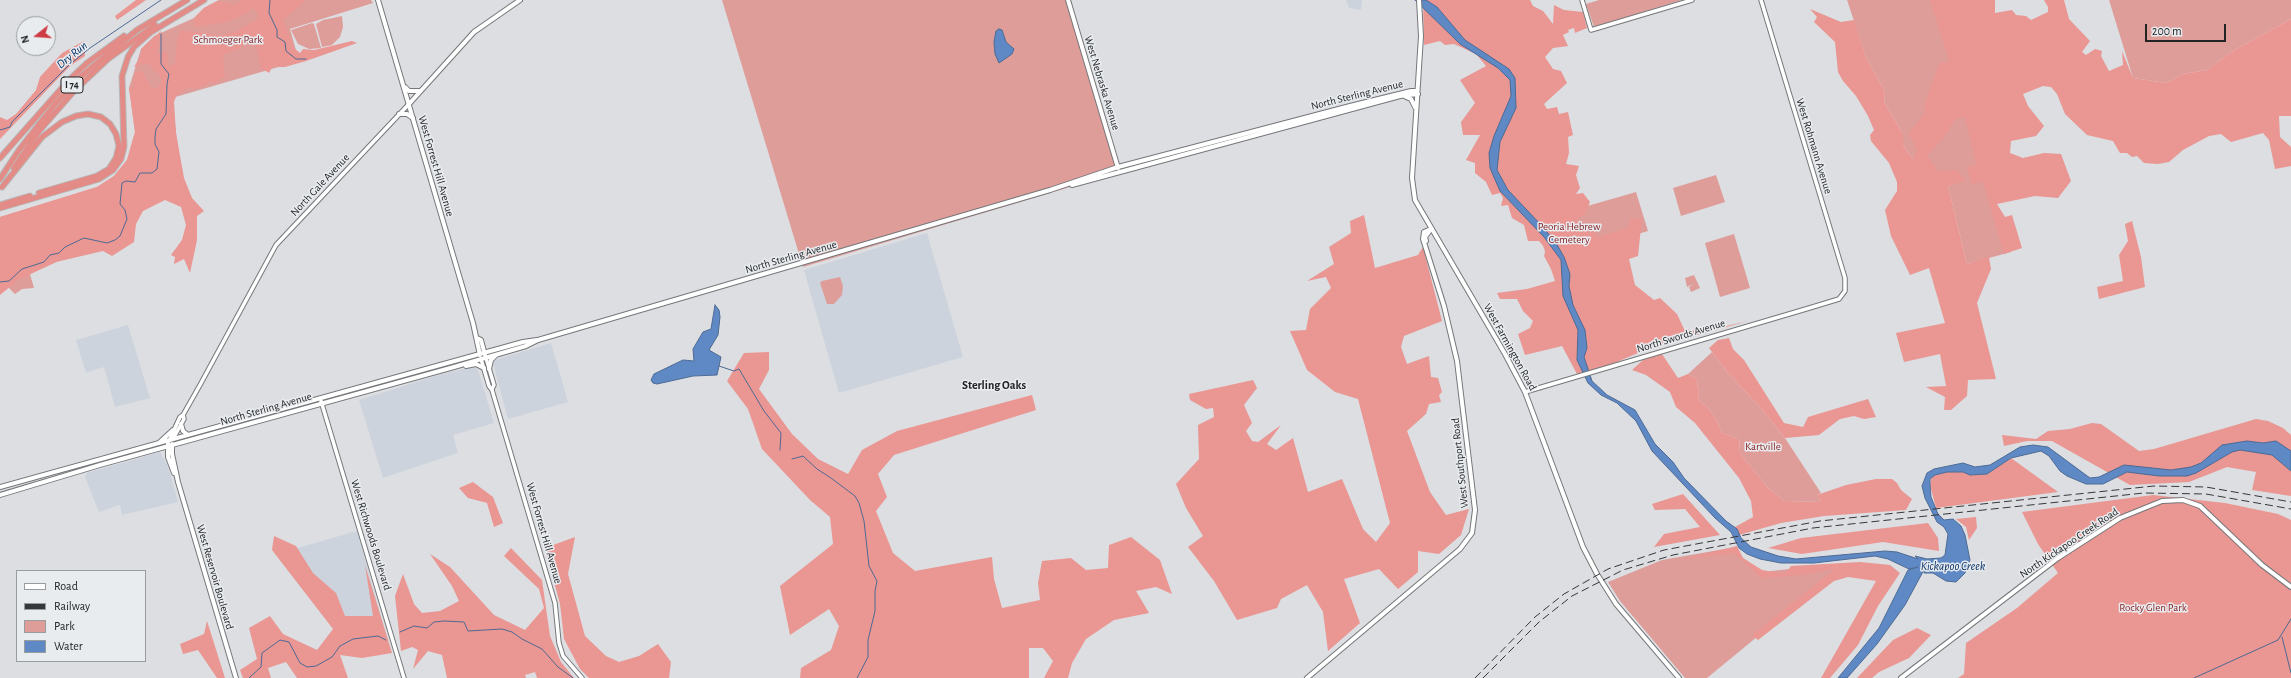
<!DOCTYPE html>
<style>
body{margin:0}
#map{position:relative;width:2291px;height:678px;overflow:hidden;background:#dcdee2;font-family:"Alegreya Sans",sans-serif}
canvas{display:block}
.legend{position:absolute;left:16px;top:570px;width:130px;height:92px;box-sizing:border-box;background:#e9ecef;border:1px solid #999c9e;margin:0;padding:5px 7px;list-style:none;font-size:12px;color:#222325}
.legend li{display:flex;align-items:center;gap:8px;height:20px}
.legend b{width:20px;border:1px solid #999c9e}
.north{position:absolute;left:16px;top:16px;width:40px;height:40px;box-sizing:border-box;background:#e9ecef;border:1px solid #999c9e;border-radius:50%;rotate:253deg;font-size:11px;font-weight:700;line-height:16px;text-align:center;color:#222325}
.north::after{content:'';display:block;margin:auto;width:14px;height:18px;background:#cc3c42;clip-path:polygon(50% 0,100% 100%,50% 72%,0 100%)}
.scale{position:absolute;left:2145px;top:24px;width:81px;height:18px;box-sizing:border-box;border:2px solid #222325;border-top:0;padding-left:5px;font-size:12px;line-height:14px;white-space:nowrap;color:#222325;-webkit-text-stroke:3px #e9ecef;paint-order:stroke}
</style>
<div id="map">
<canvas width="2291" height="678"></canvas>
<ul class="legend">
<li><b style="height:5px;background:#fff"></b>Road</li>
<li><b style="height:5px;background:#363739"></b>Railway</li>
<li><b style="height:11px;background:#df9d9a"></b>Park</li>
<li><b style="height:11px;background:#5f89c4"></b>Water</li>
</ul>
<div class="north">N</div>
<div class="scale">200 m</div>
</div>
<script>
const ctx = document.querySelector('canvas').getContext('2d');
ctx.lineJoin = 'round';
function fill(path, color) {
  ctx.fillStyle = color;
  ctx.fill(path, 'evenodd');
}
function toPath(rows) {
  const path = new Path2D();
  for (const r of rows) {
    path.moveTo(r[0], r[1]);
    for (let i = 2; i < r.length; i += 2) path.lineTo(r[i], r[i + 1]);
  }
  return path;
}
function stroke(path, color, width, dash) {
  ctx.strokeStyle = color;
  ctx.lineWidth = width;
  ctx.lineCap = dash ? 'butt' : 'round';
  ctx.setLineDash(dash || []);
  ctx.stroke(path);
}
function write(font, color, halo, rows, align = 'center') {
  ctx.font = font + ' "Alegreya Sans",sans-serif';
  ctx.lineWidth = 3;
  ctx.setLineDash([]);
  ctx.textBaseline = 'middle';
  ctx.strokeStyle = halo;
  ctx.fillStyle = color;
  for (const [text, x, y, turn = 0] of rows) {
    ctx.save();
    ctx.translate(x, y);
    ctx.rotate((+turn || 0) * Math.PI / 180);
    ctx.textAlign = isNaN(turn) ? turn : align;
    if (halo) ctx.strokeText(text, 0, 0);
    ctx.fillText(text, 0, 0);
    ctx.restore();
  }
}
fill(toPath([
 [1346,0,1362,0,1361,10,1349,8],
 [927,233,963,357,839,393,804,270],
 [128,325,150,398,115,407,104,367,86,373,76,340],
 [551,343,568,402,508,419,493,363,495,360],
 [473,367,478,370,494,423,453,435,458,453,383,478,359,400,442,374],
 [160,452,168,467,178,502,122,515,120,505,99,512,85,477,87,473],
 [357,531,388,641,308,595,294,549]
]), '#cdd3dd');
fill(toPath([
 [219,0,371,0,373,3,290,29,299,61,172,98,183,194,140,206,100,242,30,274,34,288,22,289,15,294,4,283,0,217,97,187,114,176,127,160,135,132,129,88,141,49,154,36,194,18,204,8],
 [722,0,1071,0,1117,173,803,267],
 [1599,0,1682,0,1594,27,1586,4],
 [1847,0,1936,0,2011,252,1967,264,1948,186,1913,159,1903,145,1903,134,1884,102,1885,92,1866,57],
 [2109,0,2291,0,2291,19,2231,52,2207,70,2183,74,2166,83,2133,78],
 [342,16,343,27,340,37,332,45,322,47,316,24,323,20],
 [312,23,314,24,321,48,309,49,298,44,291,30],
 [1716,175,1725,202,1681,216,1673,188],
 [1636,192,1648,231,1548,261,1537,227,1532,222],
 [1734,234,1750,288,1720,297,1705,243],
 [1694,275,1700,288,1691,292,1689,287,1694,284,1687,287,1685,278],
 [840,277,843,286,842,295,834,304,827,304,820,283,822,281],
 [1712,352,1728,373,1759,406,1785,438,1821,493,1817,495,1821,502,1784,501,1767,487,1740,453,1739,439,1722,433,1718,423,1709,409,1699,400,1697,379,1688,374],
 [1730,548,1761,572,1847,563,1707,678,1685,678,1620,601,1608,582,1662,560]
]), '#df9d9a');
fill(toPath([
 [136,0,146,0,117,20,115,16],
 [241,0,306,0,283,20,294,48,300,53,303,49,314,50,352,41,357,43,306,61,285,67,272,67,269,73,261,68,255,40,249,40,239,48,223,55,225,76,215,83,210,81,207,85,192,89,190,87,177,94,174,102,176,133,184,178,192,198,204,211,197,216,197,240,190,273,184,259,174,264,175,257,171,255,182,240,186,225,181,207,165,200,143,211,136,224,134,242,112,256,103,251,56,262,18,280,0,295,0,217,97,187,114,176,127,160,135,132,129,88,133,87,135,73,141,70,151,87,156,89,161,84,161,77,147,63,134,67,142,54,141,49,161,31,157,54,167,51,169,67,175,64,177,39,181,30,221,36,237,31,256,20,259,14,253,8,244,15,226,22,195,27,194,18,204,8,217,1,235,5],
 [1423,0,1530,0,1533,6,1543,11,1553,24,1554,5,1564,10,1583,12,1587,28,1575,33,1574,28,1568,30,1569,32,1563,35,1568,46,1553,48,1545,57,1553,69,1561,71,1567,83,1544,104,1547,109,1557,107,1559,114,1568,112,1573,135,1568,137,1569,153,1566,164,1579,166,1576,175,1580,188,1576,194,1583,193,1590,202,1585,214,1574,220,1582,222,1599,237,1628,228,1630,220,1642,218,1638,256,1629,259,1635,285,1654,300,1660,298,1677,314,1684,329,1697,331,1709,330,1748,321,1645,350,1612,364,1577,374,1562,346,1525,355,1518,334,1530,328,1533,321,1523,311,1517,299,1500,299,1497,293,1527,289,1555,281,1551,269,1544,256,1546,249,1539,241,1528,241,1524,225,1512,218,1508,205,1501,206,1503,198,1500,193,1492,195,1486,182,1475,173,1475,163,1466,160,1480,135,1463,135,1461,122,1475,103,1460,80,1486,66,1476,54,1454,44,1445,45,1440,41,1424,45],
 [1930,0,1995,0,1995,13,2012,10,2016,15,2026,16,2031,20,2048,12,2048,7,2044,0,2064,0,2069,19,2090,41,2082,52,2086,55,2095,49,2102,51,2101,56,2109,71,2123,65,2122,51,2133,78,2166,83,2183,74,2207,70,2231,52,2291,19,2291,116,2279,116,2280,137,2291,147,2291,166,2275,169,2269,140,2263,133,2231,142,2221,134,2209,136,2183,150,2169,162,2158,164,2144,163,2137,156,2132,157,2127,153,2120,153,2113,141,2087,135,2065,114,2057,94,2051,87,2043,86,2023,94,2028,106,2044,126,2036,136,2011,141,2010,153,2023,158,2044,153,2061,154,2071,181,2058,198,2035,196,1997,204,2005,217,2012,215,2022,248,2004,254,1983,181,1972,184,1967,168,1976,164,1965,117,1956,119,1941,141,1927,155,1938,171,1957,170,1965,181,1948,186,1967,264,1989,257,1991,269,1977,303,1996,379,1968,380,1967,396,1951,410,1944,410,1945,397,1926,387,1946,386,1940,354,1904,362,1896,333,1945,323,1929,268,1910,275,1891,236,1885,210,1897,191,1897,182,1889,163,1871,141,1870,135,1874,130,1868,116,1856,96,1843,81,1838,72,1835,42,1814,22,1817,17,1810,9,1841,22,1854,20,1866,57,1885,92,1884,102,1903,134,1903,145,1913,159,1917,151,1909,133,1924,114,1926,101,1938,67,1942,62,1947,63,1949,60],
 [84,41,85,56,70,66,0,139,0,117,7,120,16,114,36,90,40,77,62,53],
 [1364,215,1375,268,1418,255,1423,247,1442,321,1404,336,1401,347,1407,364,1429,356,1431,377,1438,378,1442,392,1439,395,1441,402,1429,404,1426,414,1407,431,1430,492,1446,515,1469,509,1461,535,1439,554,1418,551,1418,572,1398,589,1379,569,1344,579,1360,623,1328,651,1323,612,1307,585,1281,599,1277,608,1237,620,1214,581,1188,547,1203,536,1186,508,1176,484,1199,459,1198,425,1214,417,1213,408,1206,409,1190,400,1189,394,1253,380,1257,388,1244,405,1252,423,1246,431,1252,441,1258,442,1281,425,1267,444,1276,450,1293,438,1308,492,1342,479,1363,529,1376,542,1390,523,1358,399,1335,392,1307,370,1290,331,1306,330,1310,309,1331,288,1326,277,1307,281,1334,264,1329,247,1351,233,1350,221],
 [2132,221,2141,257,2145,287,2099,299,2097,287,2123,281,2119,255,2128,241,2125,224],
 [1729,338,1733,349,1744,360,1784,423,1803,427,1808,417,1868,399,1876,417,1864,419,1854,416,1840,419,1819,435,1785,438,1759,406,1728,373,1709,348,1718,340],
 [769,352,769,370,759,389,792,434,818,459,848,474,862,450,897,431,1032,395,1036,410,894,455,878,474,887,497,876,511,893,553,915,571,992,557,994,579,1002,608,1040,600,1038,583,1042,561,1071,558,1086,570,1108,568,1109,545,1131,537,1160,560,1172,594,1156,587,1136,591,1149,613,1114,620,1086,639,1072,663,1068,678,1044,678,1053,661,1043,648,1029,648,1029,678,800,678,801,668,831,650,839,626,829,609,790,635,780,586,833,544,830,517,810,500,762,449,748,409,727,381,744,353],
 [1662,354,1678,378,1688,374,1697,379,1699,400,1709,409,1718,423,1722,433,1739,439,1740,453,1767,487,1784,501,1821,502,1817,495,1846,485,1876,479,1892,479,1897,483,1901,490,1912,499,1906,510,1824,516,1781,523,1739,535,1735,527,1753,517,1751,501,1739,478,1695,423,1676,407,1670,392,1646,375,1632,370,1643,360],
 [2256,419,2268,421,2283,428,2291,435,2291,496,2252,490,2256,472,2227,467,2189,482,2130,485,2052,441,2027,441,2004,446,2002,435,2036,439,2048,431,2070,429,2092,423,2101,424,2139,451,2154,449],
 [2011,458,2058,492,1936,508,1930,485,1932,476,1947,472,1963,472,1970,475,1987,474],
 [473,482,493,497,503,523,494,527,487,503,468,498,459,488],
 [1683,494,1720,535,1654,547,1664,534,1700,527,1685,509,1655,510,1652,504],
 [2153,495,2225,503,2278,514,2291,520,2291,678,1958,678,1964,674,1966,643,2017,608,2058,573,2038,544,2022,512],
 [1976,517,1977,528,1969,540,1966,527,1956,519],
 [1928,523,1938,538,1939,551,1883,542,1802,554,1768,548,1801,538],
 [274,536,296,546,313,573,336,593,345,616,373,616,365,565,392,653,362,658,340,655,348,678,297,678,286,662,268,668,271,678,243,678,240,670,257,659,249,628,270,616,283,634,317,650,333,629,272,550],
 [575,537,568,574,585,636,606,656,619,662,639,656,658,644,671,662,669,678,589,678,580,669,564,639,560,604,545,548],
 [1737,546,1743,558,1762,570,1785,574,1791,566,1860,562,1890,565,1900,573,1878,606,1858,645,1830,678,1821,678,1876,581,1848,577,1834,581,1758,640,1752,635,1835,569,1800,575,1761,578,1734,553,1680,560],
 [511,548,542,580,550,636,561,662,574,678,537,678,535,672,525,675,526,678,447,678,442,655,428,651,413,669,418,650,412,647,401,651,395,596,403,574,414,604,422,613,440,611,459,601,452,586,430,554,450,567,494,615,525,630,544,608,539,589,504,556],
 [207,621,225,678,217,678,198,650,183,654,180,644,204,634],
 [1917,628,1931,635,1909,658,1879,672,1872,678,1857,678,1893,640]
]), '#ea9692');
const water = toPath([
 [1415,0,1426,0,1437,7,1465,40,1509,69,1515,78,1516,108,1500,142,1497,170,1508,190,1542,226,1556,243,1564,257,1570,274,1569,286,1573,305,1585,330,1587,348,1584,357,1592,381,1607,395,1635,410,1655,444,1673,462,1684,478,1726,521,1737,529,1741,538,1751,547,1778,556,1796,559,1885,551,1897,552,1918,559,1915,556,1927,559,1941,558,1945,555,1948,534,1944,527,1937,522,1925,498,1922,486,1927,473,1934,469,1963,463,1975,467,1990,465,2020,447,2033,445,2048,447,2090,478,2099,477,2124,465,2171,470,2191,467,2201,463,2222,445,2247,441,2263,443,2276,441,2291,451,2291,471,2272,455,2240,450,2232,452,2196,473,2187,476,2159,476,2127,472,2103,484,2086,484,2067,476,2060,471,2049,456,2041,451,2011,458,1987,474,1970,475,1963,472,1947,472,1935,475,1930,479,1930,485,1931,497,1938,514,1944,520,1953,519,1961,526,1965,535,1970,560,1965,573,1956,582,1946,581,1933,573,1924,573,1925,568,1905,605,1877,644,1847,678,1838,678,1879,628,1908,570,1918,567,1909,569,1888,559,1875,556,1814,563,1781,563,1760,559,1747,554,1739,548,1731,532,1715,518,1652,451,1636,421,1617,403,1601,395,1588,383,1577,360,1578,330,1563,296,1561,260,1544,237,1500,191,1490,168,1489,153,1494,136,1511,96,1510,80,1498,68,1460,44,1415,0],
 [999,29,1002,30,1006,42,1014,49,1012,54,999,63,995,54,994,42,996,31,999,29],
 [715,305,719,310,720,317,718,335,709,350,721,357,717,375,693,376,657,384,653,383,651,380,654,374,683,360,694,361,693,349,703,332,711,329,715,305]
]);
fill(water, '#5f89c4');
stroke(water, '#4d6a94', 1);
stroke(toPath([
 [270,0,269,13,277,30,277,37,285,42,286,51,296,59,306,59],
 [0,130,10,127,12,122,69,65,90,48,161,0],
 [0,282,9,281,22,269,44,262,50,255,59,253,65,247,84,238,107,243,115,240,120,236,127,219,125,210,120,204,122,183,126,181,135,182,140,173,152,173,157,169,159,152,155,144,155,137,156,129,166,114,167,84,169,74,161,64,161,34],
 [719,366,734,371,739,369,764,411,781,433,780,450],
 [792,459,803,456,817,469,831,478,855,496,859,503,864,521,869,566,877,581,875,591,875,611,868,640,868,657,857,678],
 [400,632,414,626,427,628,434,622,444,621,464,622,468,631,502,629,512,632,522,639,542,649,558,667,573,678],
 [2282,637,2291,673],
 [249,678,261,667,262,653,280,640,289,642,300,663,307,667,316,666,332,657,340,646,353,639,378,636,386,640],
 [2194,678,2278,640,2291,619]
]), '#4d6a94', 1);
const tertiary = toPath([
 [1582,0,1591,30,1692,0],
 [486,358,494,385,492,389],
 [481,359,489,386,492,390,555,603,559,643,563,656,582,678],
 [1525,392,1806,309,1839,299,1845,291,1845,278,1761,0],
 [321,401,404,678],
 [173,439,184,419,183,415],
 [169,441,180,417,183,415,200,385,276,245,409,104]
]);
const secondary = toPath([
 [378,0,473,323,480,355],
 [1068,0,1118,168],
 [1419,0,1421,36,1412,178,1415,200,1505,354,1525,392,1583,547,1597,574,1616,604,1679,678],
 [405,87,409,91,420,91],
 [1406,97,1411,99,1415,107],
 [409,104,474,32,520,0],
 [399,114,407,114,413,118],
 [1072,185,1400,96,1418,94],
 [1426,241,1425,237,1431,229],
 [477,338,481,340,485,355],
 [466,366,476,364,484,368],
 [489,369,491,360,496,355],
 [181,424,183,431,188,435],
 [160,442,173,430],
 [168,444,168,457,174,473],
 [172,444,172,454,178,482,236,678],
 [0,487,523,342,537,340],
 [0,495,100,465,454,367,526,346,538,340,1050,190,1118,167,1350,106,1411,91,1416,91,1418,94],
 [1307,678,1460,549,1472,533,1475,510,1457,361,1444,306,1423,239,1424,232,1431,229],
 [1901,678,2058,558,2120,518,2162,501,2183,500,2200,506,2262,565,2291,587]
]);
const motorway = toPath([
 [0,158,69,80,87,63,124,36],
 [14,168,39,131,74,91,108,59,155,25],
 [0,179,19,150,55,104,79,78,137,30,187,0],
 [2,187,42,137,62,122,76,116,88,114,101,117,110,124,116,134,119,146,116,158,109,169,97,176,39,193],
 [0,205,30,196],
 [0,208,99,179,113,170,121,159,124,147,122,76,128,57,134,47,151,32,204,0]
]);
stroke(tertiary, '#75777a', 5.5);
stroke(secondary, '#75777a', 6);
stroke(motorway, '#b8b9b9', 7);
stroke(tertiary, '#fff', 3.5);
stroke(secondary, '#fff', 4);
stroke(motorway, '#e38b87', 5);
stroke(toPath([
 [1475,678,1535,617,1564,594,1608,569,1664,550,1820,521,2154,486,2206,487,2291,502],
 [1483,678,1539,622,1572,596,1623,570,1673,555,1813,528,2144,493,2206,494,2291,509]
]), '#363739', 1, [8, 4]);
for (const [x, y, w] of [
 [72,85,22]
]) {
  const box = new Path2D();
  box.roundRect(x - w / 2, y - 8, w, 16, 3);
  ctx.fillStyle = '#e9ecef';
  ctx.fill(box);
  stroke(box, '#222325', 1);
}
write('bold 10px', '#222325', null, [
 ["I 74",72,85]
]);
write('11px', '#852328', '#e9ecef', [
 ["Schmoeger Park",228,40],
 ["Peoria Hebrew",1569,227],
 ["Cemetery",1569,240],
 ["Kartville",1763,447],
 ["Rocky Glen Park",2153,608]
]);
write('11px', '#222325', '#e9ecef', [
 ["West Nebraska Avenue",1102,83,73],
 ["North Sterling Avenue",1357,95,-14],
 ["West Rohmann Avenue",1814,146,73],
 ["West Forrest Hill Avenue",436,166,74],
 ["North Gale Avenue",320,185,-47],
 ["North Sterling Avenue",791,257,-16],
 ["North Swords Avenue",1681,336,-17],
 ["West Farmington Road",1510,347,61],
 ["North Sterling Avenue",266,409,-16],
 ["West Southport Road",1460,463,-96],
 ["West Forrest Hill Avenue",544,533,74],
 ["West Richwoods Boulevard",371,535,73],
 ["North Kickapoo Creek Road",2069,543,-34],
 ["West Reservoir Boulevard",215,577,74]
]);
write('italic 12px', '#073167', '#e9ecef', [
 ["Dry Run",72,55,-39],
 ["Kickapoo Creek",1953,566]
]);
write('bold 12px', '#222325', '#e9ecef', [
 ["Sterling Oaks",994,385]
]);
</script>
